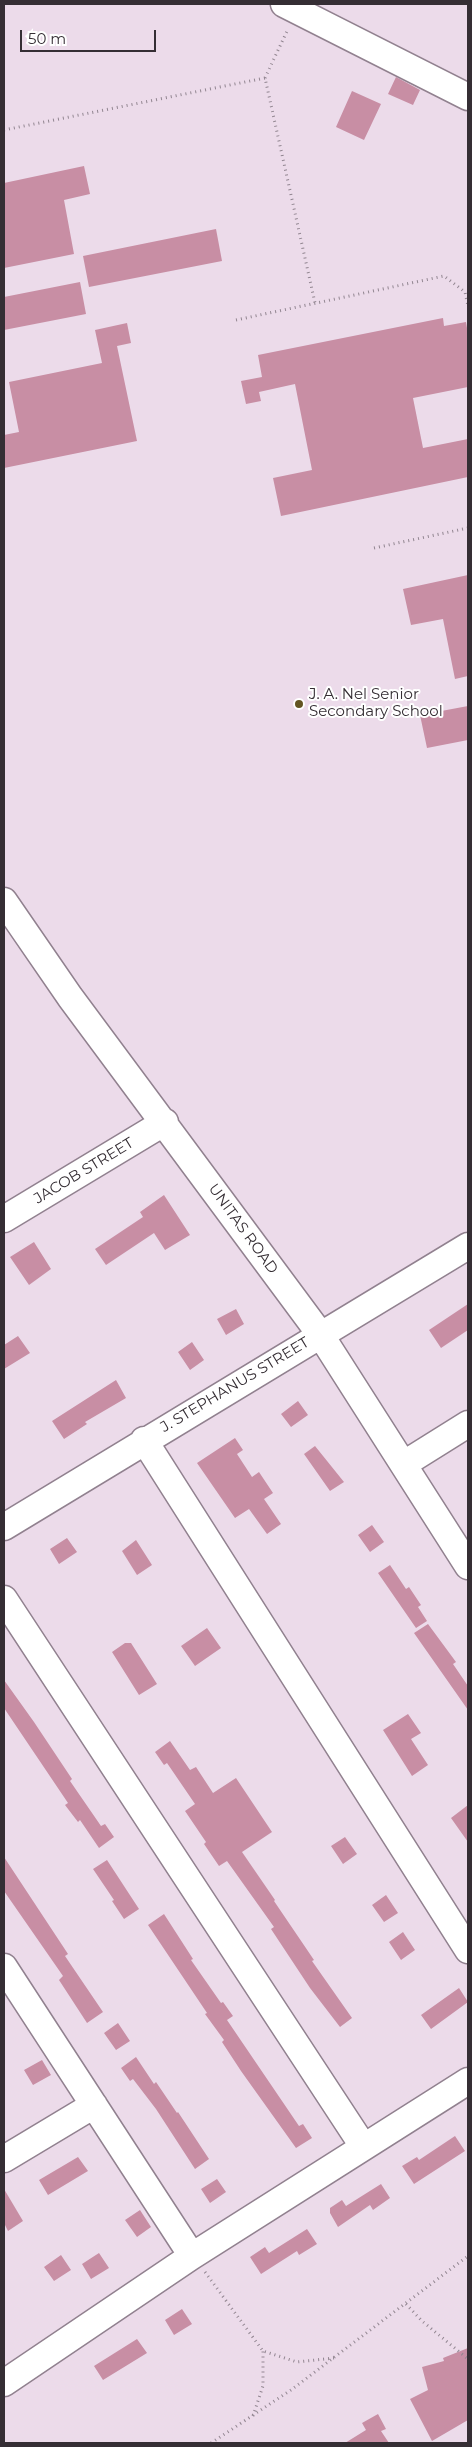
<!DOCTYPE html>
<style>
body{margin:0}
#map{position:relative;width:472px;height:2447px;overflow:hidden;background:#ecdbea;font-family:Montserrat,sans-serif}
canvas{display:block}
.frame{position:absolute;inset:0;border:5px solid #352e34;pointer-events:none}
.scale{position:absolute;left:20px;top:30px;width:136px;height:22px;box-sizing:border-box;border:2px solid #352e34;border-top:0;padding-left:6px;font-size:15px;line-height:18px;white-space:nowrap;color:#352e34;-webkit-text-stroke:4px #fff;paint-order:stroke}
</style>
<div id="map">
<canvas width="472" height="2447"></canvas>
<div class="frame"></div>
<div class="scale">50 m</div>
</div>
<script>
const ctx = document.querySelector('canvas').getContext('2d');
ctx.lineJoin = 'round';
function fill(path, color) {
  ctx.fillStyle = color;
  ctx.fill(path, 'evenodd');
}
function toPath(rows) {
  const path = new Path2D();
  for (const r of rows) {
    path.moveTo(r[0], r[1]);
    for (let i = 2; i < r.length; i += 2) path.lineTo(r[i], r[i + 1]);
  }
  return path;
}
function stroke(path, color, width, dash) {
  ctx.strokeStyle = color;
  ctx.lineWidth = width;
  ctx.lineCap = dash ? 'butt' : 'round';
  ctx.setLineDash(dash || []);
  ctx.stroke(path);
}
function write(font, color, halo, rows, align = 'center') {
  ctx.font = font + ' Montserrat,sans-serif';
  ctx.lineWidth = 4;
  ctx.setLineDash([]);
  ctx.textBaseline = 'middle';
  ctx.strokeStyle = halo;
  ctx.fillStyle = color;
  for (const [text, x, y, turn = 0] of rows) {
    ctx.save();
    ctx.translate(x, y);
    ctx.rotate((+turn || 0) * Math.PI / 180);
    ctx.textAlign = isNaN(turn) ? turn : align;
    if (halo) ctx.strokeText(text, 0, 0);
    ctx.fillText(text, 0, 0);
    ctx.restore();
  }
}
fill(toPath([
 [396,77,420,90,413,105,388,94],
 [352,91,381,104,364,140,336,127],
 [84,166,90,194,64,200,74,254,4,268,4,183],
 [216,229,222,261,89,287,83,256],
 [80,282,86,314,4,330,4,297],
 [443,318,444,326,466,322,468,334,468,387,413,398,423,448,468,439,468,477,281,516,273,478,312,470,295,384,259,392,261,401,246,404,241,381,262,377,258,355],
 [127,323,131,343,117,346,137,441,4,468,4,435,19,432,9,382,102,363,95,330],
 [468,575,468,676,455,679,443,619,411,625,403,589],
 [468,706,468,740,427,748,420,715],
 [164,1195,190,1235,165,1250,154,1233,106,1265,95,1249,143,1217,140,1212],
 [34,1242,51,1269,29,1285,10,1257],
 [468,1304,468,1330,441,1348,429,1330],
 [236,1309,244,1324,226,1335,217,1319],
 [18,1336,30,1353,4,1369,4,1345],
 [192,1342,204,1360,190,1370,178,1352],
 [116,1380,126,1398,85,1422,87,1424,64,1439,52,1421],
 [298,1401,308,1415,291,1427,281,1414],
 [235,1438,243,1450,237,1454,252,1477,259,1472,273,1493,264,1499,281,1524,267,1534,249,1509,235,1518,197,1463],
 [315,1446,344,1482,330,1491,304,1454],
 [372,1525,384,1542,370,1552,358,1535],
 [67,1538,77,1552,59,1564,50,1549],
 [136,1540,152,1565,137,1575,122,1551],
 [390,1565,406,1589,409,1587,421,1605,418,1607,427,1621,416,1628,378,1573],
 [428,1624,456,1662,453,1664,468,1686,468,1710,414,1633],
 [207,1628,221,1648,195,1666,181,1646],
 [125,1643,131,1643,157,1684,139,1695,112,1652],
 [4,1680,34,1722,72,1779,70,1781,101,1826,105,1824,114,1837,99,1848,80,1820,78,1822,65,1805,68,1803,4,1708],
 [408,1714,421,1733,411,1739,428,1765,412,1776,383,1730],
 [170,1741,190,1770,196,1767,213,1793,236,1778,272,1832,242,1852,275,1900,274,1901,314,1960,312,1961,352,2018,340,2027,310,1988,271,1929,274,1927,227,1861,219,1866,204,1844,206,1842,185,1811,195,1804,167,1763,164,1765,155,1752],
 [468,1805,468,1842,451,1818],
 [345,1837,357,1854,343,1864,331,1846],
 [4,1857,68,1954,65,1956,103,2012,87,2023,59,1980,63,1976,4,1891],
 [107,1860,139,1909,124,1919,112,1901,114,1900,93,1869],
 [386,1895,398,1913,384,1922,372,1905],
 [164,1914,193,1959,191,1960,221,2003,223,2002,233,2016,227,2020,299,2126,303,2124,312,2138,296,2148,241,2071,222,2042,224,2040,205,2014,207,2013,148,1925],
 [403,1932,415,1950,401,1960,389,1942],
 [459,1988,468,2002,431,2029,421,2015],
 [118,2023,130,2041,116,2050,104,2033],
 [136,2057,154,2084,156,2082,177,2113,178,2112,209,2159,195,2169,156,2109,133,2079,130,2081,121,2068],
 [42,2060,51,2075,33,2085,24,2070],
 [455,2136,465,2151,414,2184,402,2166,417,2157,419,2160],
 [78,2157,88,2171,48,2195,39,2180],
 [217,2179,226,2192,210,2203,201,2189],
 [381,2184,390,2198,373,2210,370,2205,338,2227,330,2213,330,2208,342,2200,346,2206],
 [4,2189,23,2221,8,2231,4,2223],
 [140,2210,151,2227,137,2237,125,2220],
 [307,2229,317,2244,299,2255,297,2251,261,2274,250,2257,265,2247,269,2253],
 [99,2253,109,2268,91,2279,82,2264],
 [61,2255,71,2270,54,2281,44,2267],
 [182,2309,192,2324,174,2335,165,2320],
 [137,2339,147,2353,103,2380,94,2366],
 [468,2348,468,2420,432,2441,410,2399,428,2390,422,2367,444,2361,443,2358],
 [378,2414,386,2429,381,2431,389,2443,345,2443,366,2430,362,2423]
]), '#c88ea4');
const minor = toPath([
 [284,4,468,97],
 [4,901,70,997,320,1334,468,1566],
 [4,1219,165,1122],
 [144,1440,468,1950],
 [404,1464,468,1424],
 [4,1527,468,1246],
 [4,1599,363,2146],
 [4,1967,192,2256],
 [4,2159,94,2105],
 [4,2383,192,2256,468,2081]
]);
stroke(minor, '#91818f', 29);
stroke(toPath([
 [265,78,288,29],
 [4,130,265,78,315,303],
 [236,320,444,276,465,292,468,306],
 [374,548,468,528],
 [205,2272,263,2351,297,2362,334,2358],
 [406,2304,422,2321,468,2359],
 [253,2416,263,2386,263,2351],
 [211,2443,291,2390,468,2256]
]), '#928691', 3, [1, 4]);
stroke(minor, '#fff', 26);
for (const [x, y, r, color] of [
 [299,704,5,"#635522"]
]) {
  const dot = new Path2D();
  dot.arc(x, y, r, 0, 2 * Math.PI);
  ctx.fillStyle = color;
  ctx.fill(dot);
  stroke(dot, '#fff', 2);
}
write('15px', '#352e34', '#fff', [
 ["J. A. Nel Senior",309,695],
 ["Secondary School",309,712]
], 'left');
write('15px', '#352e34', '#fff', [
 ["JACOB STREET",84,1171,-31],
 ["UNITAS ROAD",243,1229,54],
 ["J. STEPHANUS STREET",235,1385,-31]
]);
</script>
